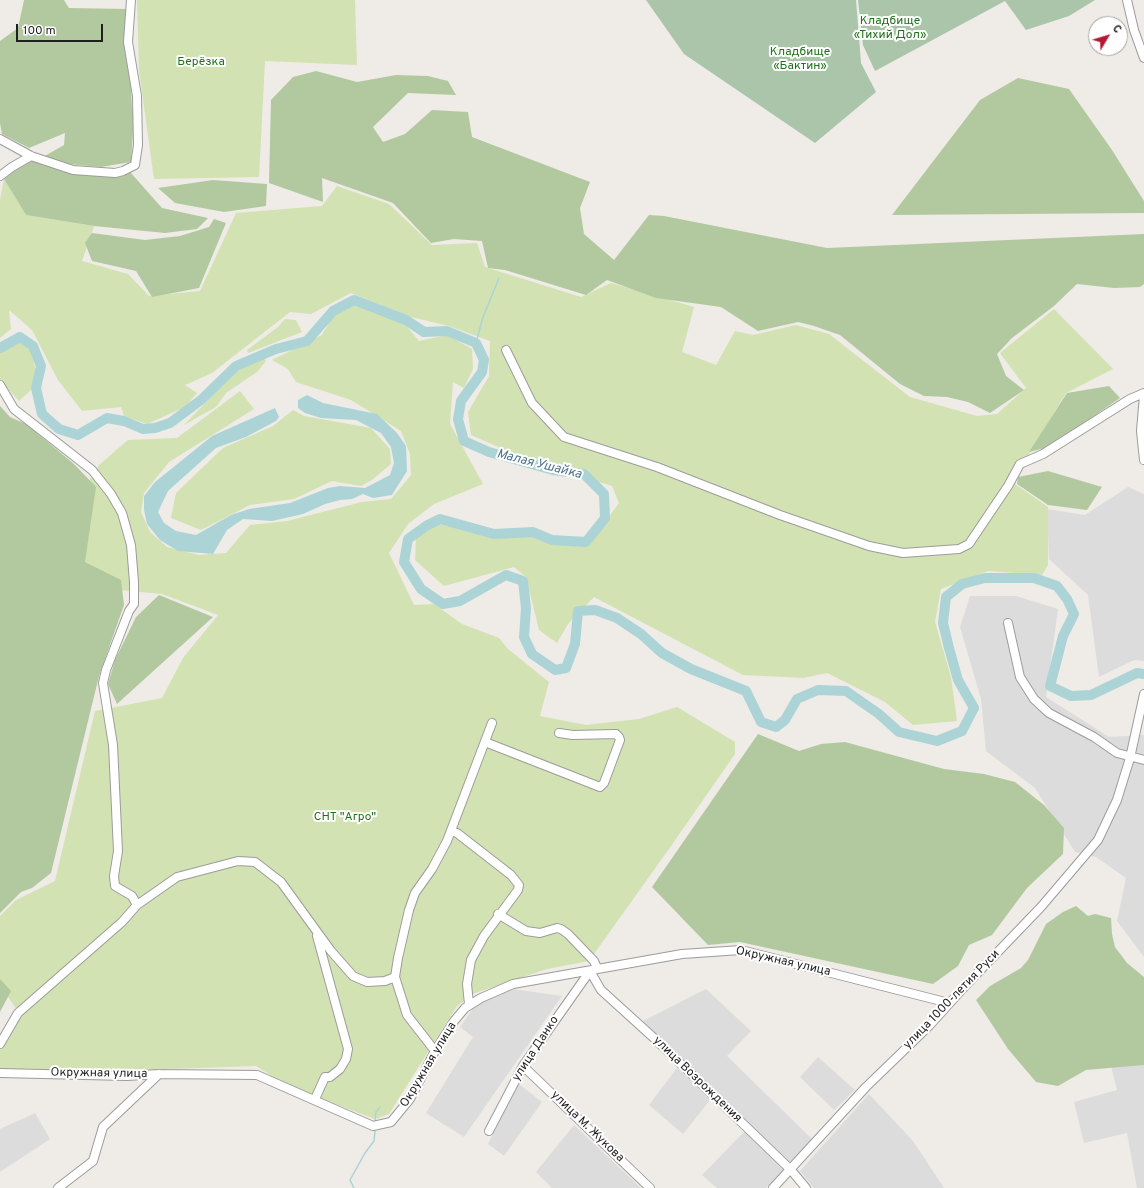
<!DOCTYPE html>
<meta charset="utf-8">
<style>
body{margin:0}
#map{position:relative;width:1144px;height:1188px;overflow:hidden;background:#efebe6;font-family:Overpass,sans-serif}
canvas{display:block}
.north{position:absolute;left:1088px;top:16px;width:40px;height:40px;box-sizing:border-box;background:#fff;border:1px solid #a5a5a5;border-radius:50%;rotate:52deg;font-size:11px;font-weight:700;line-height:16px;text-align:center;color:#1f1f1f}
.north::after{content:'';display:block;margin:auto;width:14px;height:18px;background:#b51931;clip-path:polygon(50% 0,100% 100%,50% 72%,0 100%)}
.scale{position:absolute;left:16px;top:24px;width:87px;height:18px;box-sizing:border-box;border:2px solid #1f1f1f;border-top:0;padding-left:5px;font-size:12px;line-height:14px;white-space:nowrap;color:#1f1f1f;-webkit-text-stroke:3px #fff;paint-order:stroke}
</style>
<div id="map">
<canvas width="1144" height="1188"></canvas>
<div class="north">С</div>
<div class="scale">100 m</div>
</div>
<script>
const ctx = document.querySelector('canvas').getContext('2d');
ctx.lineJoin = 'round';
function fill(path, color) {
  ctx.fillStyle = color;
  ctx.fill(path, 'evenodd');
}
function toPath(rows) {
  const path = new Path2D();
  for (const r of rows) {
    path.moveTo(r[0], r[1]);
    for (let i = 2; i < r.length; i += 2) path.lineTo(r[i], r[i + 1]);
  }
  return path;
}
function stroke(path, color, width, dash) {
  ctx.strokeStyle = color;
  ctx.lineWidth = width;
  ctx.lineCap = dash ? 'butt' : 'round';
  ctx.setLineDash(dash || []);
  ctx.stroke(path);
}
function write(font, color, halo, rows, align = 'center') {
  ctx.font = font + ' Overpass,sans-serif';
  ctx.lineWidth = 4;
  ctx.setLineDash([]);
  ctx.textBaseline = 'middle';
  ctx.strokeStyle = halo;
  ctx.fillStyle = color;
  for (const [text, x, y, turn = 0] of rows) {
    ctx.save();
    ctx.translate(x, y);
    ctx.rotate((+turn || 0) * Math.PI / 180);
    ctx.textAlign = isNaN(turn) ? turn : align;
    if (halo) ctx.strokeText(text, 0, 0);
    ctx.fillText(text, 0, 0);
    ctx.restore();
  }
}
fill(toPath([
 [1128,487,1144,494,1144,661,1134,660,1099,677,1088,595,1049,559,1047,509,1085,515],
 [970,596,1016,596,1058,609,1046,697,1109,737,1144,735,1144,957,1117,921,1126,878,1096,857,1075,852,1035,788,986,751,981,699,960,627],
 [513,989,562,996,464,1137,426,1113,473,1037,460,1027,481,997],
 [706,989,751,1031,727,1056,812,1139,789,1163,643,1021],
 [818,1057,855,1090,834,1110,800,1077],
 [1109,1058,1144,1059,1144,1188,1137,1188,1127,1133,1084,1143,1074,1102,1117,1090],
 [677,1068,711,1099,683,1134,649,1105],
 [519,1084,542,1102,504,1156,488,1144],
 [869,1094,913,1141,944,1188,814,1188,800,1171],
 [35,1113,50,1139,0,1172,0,1129],
 [574,1125,641,1188,552,1188,536,1172],
 [746,1130,785,1168,766,1188,717,1188,702,1175]
]), '#dddcdc');
fill(toPath([
 [137,0,355,0,357,65,265,61,259,177,154,179,139,70],
 [4,179,26,215,94,226,82,261,128,274,149,296,200,291,236,213,322,206,337,186,389,204,432,245,477,243,485,267,581,297,611,283,694,307,682,352,716,365,735,331,753,335,796,325,829,334,910,397,977,416,997,414,1026,388,1000,353,1054,309,1113,369,1066,393,1028,456,1015,484,1048,507,1048,565,1042,575,988,571,941,589,935,622,951,677,957,721,913,725,885,702,827,673,803,678,743,675,594,597,568,624,557,643,539,630,526,577,514,567,444,586,415,560,416,538,438,524,471,530,528,533,587,547,619,503,612,486,523,458,471,435,468,412,489,376,490,341,449,326,411,317,351,293,311,314,290,312,212,373,185,385,197,393,185,407,147,424,124,416,121,407,82,411,58,380,32,330,9,310,11,329,0,338,0,200],
 [355,303,404,323,419,341,447,335,472,349,473,369,464,388,453,382,450,424,483,484,434,504,408,524,389,553,414,605,434,604,462,624,499,638,508,649,549,682,540,716,586,725,639,719,677,707,735,742,735,754,671,846,589,961,547,969,475,993,457,1006,389,1114,375,1119,288,1086,256,1066,169,1069,159,1072,0,1069,0,1050,19,1018,17,1010,0,985,0,916,16,900,55,881,95,711,162,698,183,658,218,615,162,594,86,587,82,492,99,465,128,440,177,438,240,391,254,409,169,462,144,493,141,512,150,532,167,547,199,555,226,553,250,525,287,521,362,502,391,499,411,475,410,454,401,431,351,400,296,382,288,369,272,360,322,335,335,313],
 [285,319,296,320,302,332,248,353,247,350,278,327],
 [21,340,32,352,36,372,32,389,19,401,0,380,0,353],
 [264,358,266,361,257,372,226,393,216,407,184,425,238,369],
 [293,410,304,416,371,428,390,449,391,464,372,480,361,486,332,481,294,499,250,505,201,530,171,518,176,493,223,448,273,426]
]), '#d2e2b3');
fill(toPath([
 [24,0,64,0,69,8,127,9,132,108,134,115,131,162,101,167,68,164,43,157,64,145,65,133,29,148,2,134,0,123,0,41,18,28],
 [316,71,357,82,396,75,428,76,448,81,456,95,408,93,373,127,383,142,405,134,432,110,468,112,472,137,590,182,580,208,584,234,614,260,649,215,664,216,827,248,1144,234,1144,284,1140,287,1114,288,1077,284,1054,306,1012,338,997,354,1006,376,1024,390,990,413,968,402,947,397,924,396,900,384,840,335,814,326,798,322,758,331,721,307,656,298,607,280,586,295,505,270,488,268,482,241,454,239,431,243,393,203,322,178,323,202,269,183,271,100,293,77],
 [1018,78,1069,89,1112,150,1144,201,1144,213,892,215,980,100],
 [30,160,51,167,101,175,131,173,162,208,208,218,197,229,165,233,94,226,26,215,4,179],
 [213,180,267,184,266,206,224,212,175,203,158,188],
 [214,219,226,223,199,288,152,297,136,271,92,261,85,243,92,233,145,240,180,236,209,227],
 [1109,386,1120,398,1049,447,1029,452,1067,393],
 [0,406,10,417,26,424,74,464,96,487,85,562,121,580,124,605,99,676,51,873,32,888,21,892,0,913],
 [1048,471,1102,487,1087,510,1048,505,1017,484,1018,477],
 [159,595,213,617,117,704,108,684,115,660,136,617],
 [758,734,799,751,821,744,845,742,944,769,984,774,1015,782,1044,805,1064,828,1063,854,1027,888,992,935,969,945,958,966,933,984,740,942,708,945,652,887],
 [1076,906,1088,916,1095,914,1111,918,1112,934,1115,947,1127,963,1144,977,1144,1065,1086,1070,1058,1086,1036,1082,1008,1049,976,1000,990,986,1021,968,1028,960,1046,924,1063,912],
 [0,979,11,991,0,1012]
]), '#b2c9a0');
fill(toPath([
 [646,0,856,0,861,63,876,92,815,143,684,54],
 [858,0,1095,0,1069,16,1026,30,1005,1,875,71,863,45]
]), '#aac5aa');
fill(toPath([
 [307,395,323,403,377,414,397,433,406,446,407,471,392,495,373,498,363,494,352,499,340,500,325,504,303,514,272,521,243,519,227,530,213,554,178,551,160,540,147,524,144,510,144,496,155,482,212,436,275,408,279,417,276,421,246,437,216,448,168,491,158,512,164,523,176,531,196,535,231,515,249,509,290,503,328,488,340,486,365,488,390,475,394,463,391,447,381,433,356,420,321,418,305,413,298,408,298,400]
]), '#acd4d7');
stroke(toPath([
 [476,343,483,317,499,278],
 [375,1121,376,1112,380,1107],
 [354,1188,350,1180,365,1153,374,1141,375,1131]
]), '#acd4d7', 1.5);
stroke(toPath([
 [0,348,20,337,33,346,41,366,36,388,42,414,59,429,78,435,107,418,124,421,143,429,155,428,170,423,201,400,236,366,276,349,307,341,333,311,354,300,406,320,424,332,447,331,476,343,484,360,482,372,461,401,458,419,464,441,489,452,553,470,584,474,604,494,605,518,586,542,552,540,533,532,494,534,440,519,426,526,408,539,404,562,421,589,443,604,460,601,506,575,523,581,526,608,524,637,532,654,555,670,566,668,575,644,578,611,595,610,617,618,641,634,662,653,691,669,746,691,761,722,776,727,785,720,797,699,818,690,846,691,879,714,899,732,937,741,962,731,974,708,958,680,949,648,943,623,946,597,962,584,985,578,1034,578,1057,586,1067,599,1074,614,1063,636,1050,686,1071,696,1091,695,1137,673,1144,674]
]), '#acd4d7', 10);
const minor = toPath([
 [1127,0,1134,30,1144,58],
 [0,139,31,156,73,170,115,173,123,171,135,165,138,145,137,96,128,42,131,0],
 [0,176,12,167,31,156],
 [506,350,532,403,564,437,657,467,780,515,869,546,903,553,959,549,969,544,1008,486,1020,464,1043,454,1130,399,1144,393],
 [0,385,14,409,92,470,111,494,122,513,131,545,134,582,134,604,129,611,106,670,103,683,113,745,118,851,114,876,115,886,132,896,137,905,122,922,18,1013,0,1044],
 [1144,395,1141,431,1144,460],
 [1008,623,1020,677,1034,699,1049,713,1094,737,1117,753,1144,760],
 [485,742,600,787,604,783,620,740,619,737,616,734,573,735,559,733],
 [451,831,457,833,511,875,519,885,518,890,484,936,471,960,467,984,469,1004],
 [137,905,177,877,238,861,255,862,281,882,331,951,353,976,367,982,385,981,395,977],
 [498,914,526,931,540,933,557,928,561,929,568,934,594,961,597,968],
 [435,1051,407,1015,395,977,398,958,409,910,415,893,432,869,447,841,492,723],
 [523,1066,650,1188],
 [0,1073,127,1076,159,1074,257,1075,373,1126,391,1122,410,1099,435,1051,454,1021,465,1008,481,998,513,984,682,954,741,950,949,1003],
 [315,1099,325,1077,330,1077,340,1069,346,1059,348,1049,317,936],
 [489,1131,523,1066,590,971,601,990,655,1039,791,1170,806,1188],
 [58,1188,93,1161,103,1127,159,1074],
 [773,1188,866,1087,929,1026,966,985,1041,907,1098,840,1117,800,1130,758,1144,694]
]);
stroke(minor, '#9c9c9c', 10);
stroke(minor, '#fff', 8);
write('12px', '#207119', '#fff', [
 ["Кладбище",890,22],
 ["«Тихий Дол»",890,36],
 ["Кладбище",800,53],
 ["«Бактин»",800,67],
 ["Берёзка",201,63],
 ["СНТ \"Агро\"",345,818]
]);
write('12px', '#1f1f1f', '#fff', [
 ["Окружная улица",783,962,13],
 ["улица 1000-летия Руси",952,1000,-46],
 ["улица Данко",536,1049,-57],
 ["Окружная улица",429,1065,-59],
 ["Окружная улица",99,1074,1],
 ["улица Возрождения",697,1080,44],
 ["улица М. Жукова",587,1127,44]
]);
write('italic 13px', '#4c778d', '#fff', [
 ["Малая Ушайка",539,465,14]
]);
</script>
